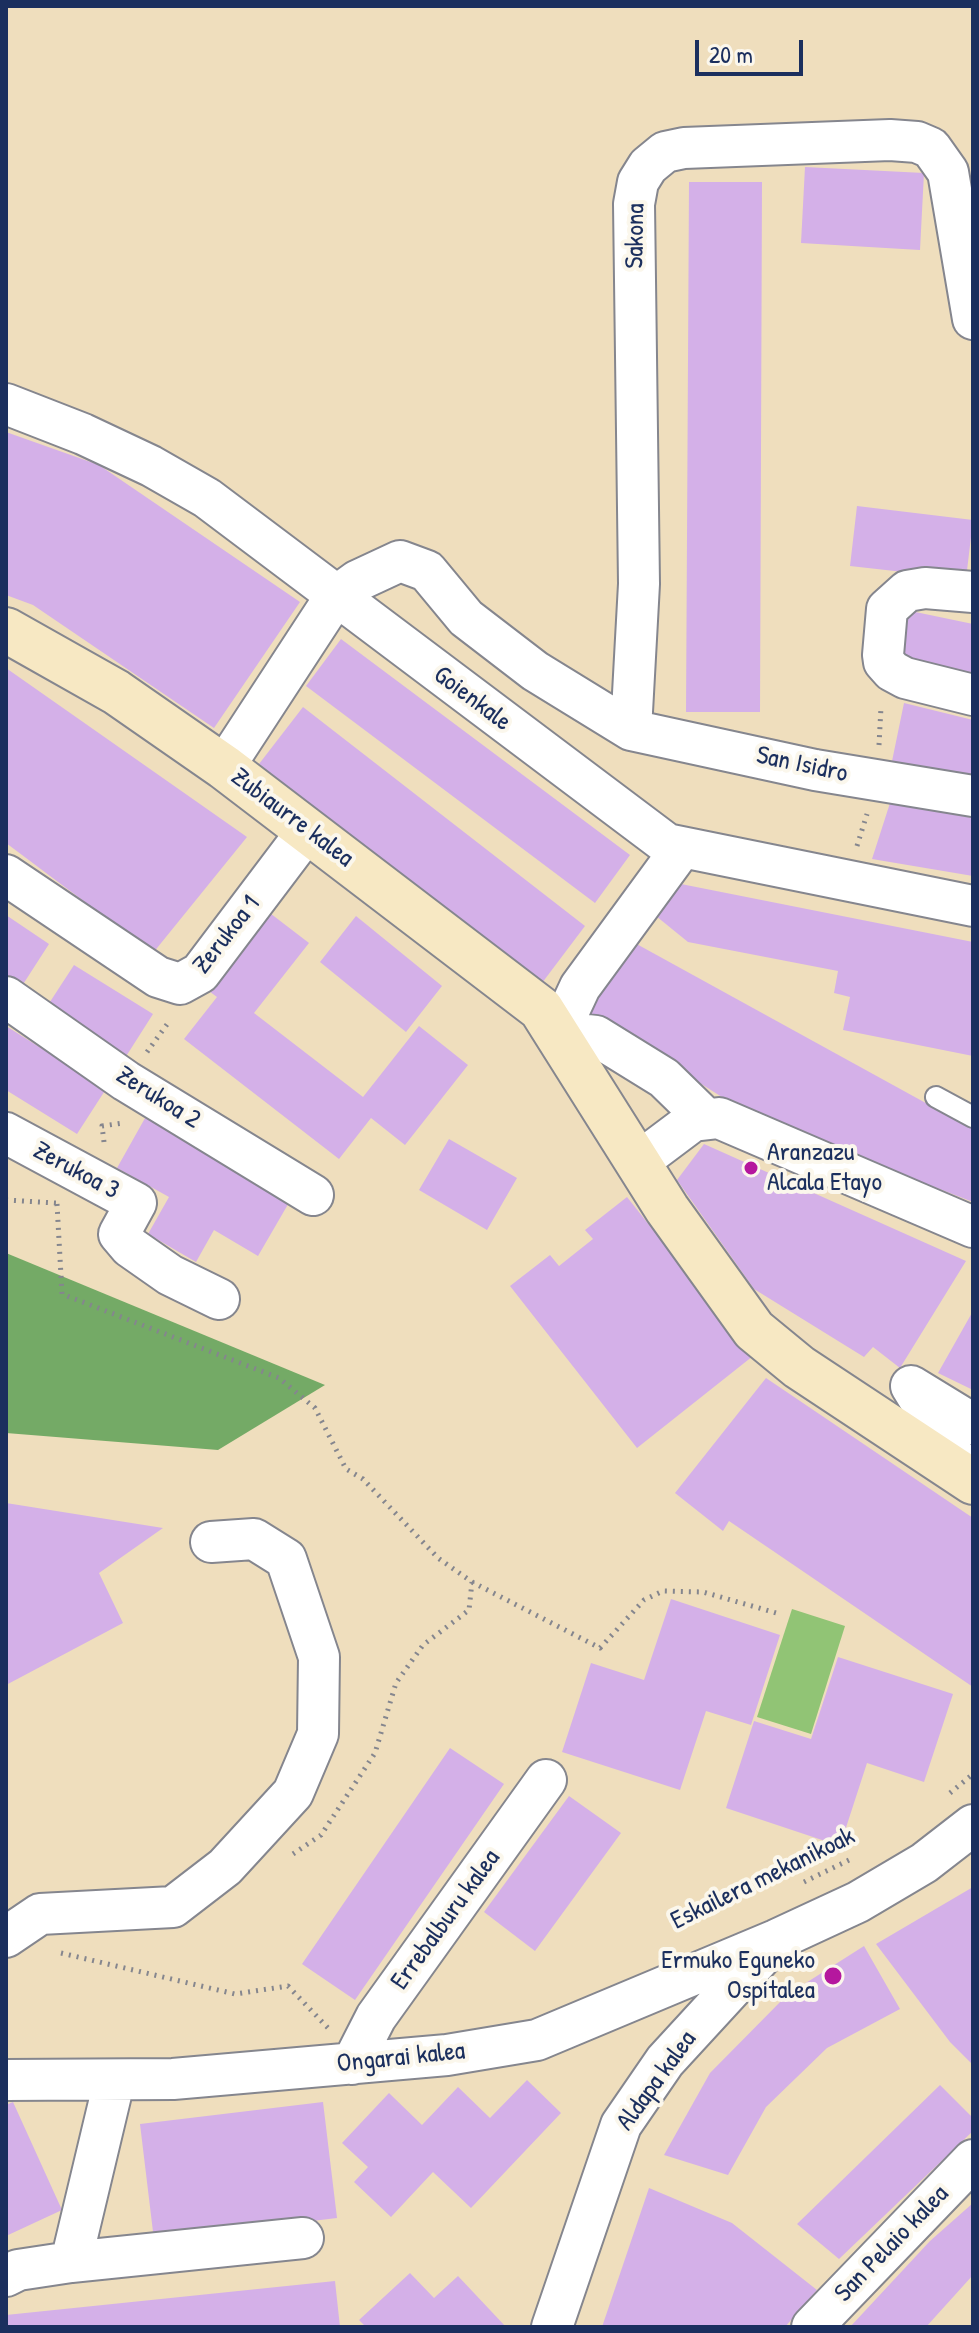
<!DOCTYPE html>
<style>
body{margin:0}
#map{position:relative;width:979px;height:2333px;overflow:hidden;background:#efdebd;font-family:"Patrick Hand",sans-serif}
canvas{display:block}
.frame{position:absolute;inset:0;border:8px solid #1b2f5e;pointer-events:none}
.scale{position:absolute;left:695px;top:40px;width:108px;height:36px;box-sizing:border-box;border:4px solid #1b2f5e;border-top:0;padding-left:10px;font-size:24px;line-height:28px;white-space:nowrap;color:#1b2f5e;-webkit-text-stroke:6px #fbf7ec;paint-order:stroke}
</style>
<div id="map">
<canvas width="979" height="2333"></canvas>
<div class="frame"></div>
<div class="scale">20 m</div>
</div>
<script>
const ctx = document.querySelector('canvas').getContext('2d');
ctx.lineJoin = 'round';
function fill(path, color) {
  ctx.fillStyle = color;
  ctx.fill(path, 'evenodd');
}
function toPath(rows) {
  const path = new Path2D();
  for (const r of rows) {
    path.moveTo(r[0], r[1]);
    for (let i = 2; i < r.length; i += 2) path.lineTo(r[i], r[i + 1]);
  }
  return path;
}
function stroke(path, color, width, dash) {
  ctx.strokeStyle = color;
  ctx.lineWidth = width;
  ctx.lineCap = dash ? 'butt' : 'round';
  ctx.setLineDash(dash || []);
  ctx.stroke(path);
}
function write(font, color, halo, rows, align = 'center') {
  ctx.font = font + ' "Patrick Hand",sans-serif';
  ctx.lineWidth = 8;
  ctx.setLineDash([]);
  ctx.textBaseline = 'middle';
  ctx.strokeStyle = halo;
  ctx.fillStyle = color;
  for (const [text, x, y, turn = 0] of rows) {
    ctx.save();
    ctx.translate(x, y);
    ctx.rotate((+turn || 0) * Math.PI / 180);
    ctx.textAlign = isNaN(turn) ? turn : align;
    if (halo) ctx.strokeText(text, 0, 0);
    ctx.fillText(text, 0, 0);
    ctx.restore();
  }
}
fill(toPath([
 [792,1609,845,1626,811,1734,757,1717]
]), '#91c475');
fill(toPath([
 [6,1253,325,1385,218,1450,6,1433]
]), '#74aa66');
fill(toPath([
 [805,167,924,173,920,250,801,243],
 [689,182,762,182,760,712,686,712],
 [6,432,99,465,300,602,214,728,33,605,6,595],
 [857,506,973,520,966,579,850,566],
 [901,609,973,624,973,681,889,661],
 [341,639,630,855,595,903,306,686],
 [6,668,247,837,153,953,6,843],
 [904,703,973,720,973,780,891,766],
 [303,707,585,926,542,983,259,764],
 [890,803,973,818,973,876,872,859],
 [681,884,973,942,973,1056,843,1030,850,997,834,993,838,971,688,942,656,916],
 [262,907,309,943,254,1013,363,1097,419,1026,468,1065,405,1145,371,1118,339,1159,184,1039,217,997,202,986],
 [6,915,49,944,20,989,6,980],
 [356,916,442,986,406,1032,320,962],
 [633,942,973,1129,973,1202,755,1118,583,1009],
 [74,965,153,1014,125,1058,46,1008],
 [6,1026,106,1089,77,1134,6,1090],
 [149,1111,294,1194,258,1256,214,1230,196,1262,148,1234,169,1197,117,1168],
 [449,1139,517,1178,487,1230,419,1190],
 [704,1144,966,1261,900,1368,873,1347,864,1357,754,1289,677,1180],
 [627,1197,753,1356,637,1448,510,1286,550,1255,559,1266,593,1239,585,1230],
 [973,1311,973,1390,938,1373],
 [766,1378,973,1518,973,1687,729,1521,723,1531,675,1493],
 [6,1503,163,1528,99,1573,123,1623,6,1685],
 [671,1599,780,1635,751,1725,706,1711,680,1790,562,1752,591,1663,644,1680],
 [838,1657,953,1694,924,1782,867,1763,840,1846,726,1808,754,1721,811,1739],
 [450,1748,504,1784,355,2000,302,1964],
 [569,1796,621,1833,535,1951,484,1912],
 [973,1887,973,2065,950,2042,876,1944],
 [864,1946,900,2009,827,2048,766,2107,728,2175,664,2155,710,2073,787,1995],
 [527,2080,561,2113,471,2208,433,2172,391,2217,354,2182,368,2167,342,2143,389,2093,422,2125,458,2087,490,2118],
 [940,2085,973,2118,973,2131,839,2259,797,2224],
 [13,2102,62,2210,6,2236,6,2105],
 [323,2102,337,2218,154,2240,140,2124],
 [649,2188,732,2223,817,2290,785,2327,602,2327],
 [973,2203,973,2275,926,2327,850,2327,930,2241],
 [410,2273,434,2298,458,2276,506,2327,366,2327,359,2320],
 [335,2281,340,2327,6,2327,6,2315]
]), '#d4b0e8');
const lane = toPath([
 [936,1097,973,1117]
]);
const street = toPath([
 [6,404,83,434,151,466,207,498,667,844,973,906],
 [973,592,925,588,907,591,887,609,883,655,884,662,892,671,905,678,973,695],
 [631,730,639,584,634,204,638,182,648,166,665,152,684,148,890,140,917,142,931,148,948,172,973,319],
 [224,767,335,597,357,581,400,561,427,571,466,618,535,671,631,730,815,770,973,796],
 [681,849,580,987,559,1032,596,1036,664,1078,704,1117],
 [6,875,158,977,180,984,200,973,308,830],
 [6,997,126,1081,313,1195],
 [6,1133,136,1203,119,1234,130,1247,170,1275,219,1299],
 [637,1163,693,1121,719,1118,973,1227],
 [967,1477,911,1386,973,1424],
 [6,1937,40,1914,173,1907,225,1867,293,1793,318,1734,319,1657,286,1559,254,1539,211,1542],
 [352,2064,376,2017,546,1780],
 [6,2080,173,2079,447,2055,537,2040,776,1940,858,1902,924,1863,973,1825],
 [71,2262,114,2082],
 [6,2276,18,2270,71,2262,303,2238],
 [552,2327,621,2125,665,2061,768,1949],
 [812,2327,973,2160]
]);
const secondary = toPath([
 [6,630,116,692,224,767,541,1009,667,1209,754,1330,799,1367,973,1482]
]);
stroke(lane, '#85868e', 24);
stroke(street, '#85868e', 44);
stroke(secondary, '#85868e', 48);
stroke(toPath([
 [879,745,881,707],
 [857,846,867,814],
 [147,1052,168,1023],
 [104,1142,102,1126,123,1123],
 [6,1200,56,1203],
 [57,1204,62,1294,279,1378,315,1408,346,1469,363,1479,438,1558,472,1582,469,1610,423,1645,396,1683,375,1753,321,1835,290,1856],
 [472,1582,600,1648,644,1600,663,1591,703,1592,780,1614],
 [950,1793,973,1774],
 [804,1882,849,1860],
 [61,1953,235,1994,288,1986,328,2028]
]), '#85868e', 5, [2, 6]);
stroke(lane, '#fff', 20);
stroke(street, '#fff', 40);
stroke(secondary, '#f7e8c3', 44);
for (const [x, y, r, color] of [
 [751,1168,8,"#b5179e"],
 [833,1976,10,"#b5179e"]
]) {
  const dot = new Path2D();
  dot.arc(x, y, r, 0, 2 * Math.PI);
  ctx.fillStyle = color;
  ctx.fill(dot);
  stroke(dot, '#fbf7ec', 3);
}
write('26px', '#1b2f5e', '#fbf7ec', [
 ["Sakona",636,236,-89],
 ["Goienkale",472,699,37],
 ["San Isidro",802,765,12],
 ["Zubiaurre kalea",292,818,37],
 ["Zerukoa 1",227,935,-52],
 ["Zerukoa 2",158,1098,32],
 ["Zerukoa 3",76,1171,28],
 ["Eskailera mekanikoak",763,1879,-26],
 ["Errebalburu kalea",446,1920,-54],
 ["Ongarai kalea",401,2058,-6],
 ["Aldapa kalea",657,2081,-54],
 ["San Pelaio kalea",892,2244,-46]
]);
write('26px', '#1b2f5e', '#fbf7ec', [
 ["Aranzazu",767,1153],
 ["Alcala Etayo",767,1183],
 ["Ermuko Eguneko",815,1961,"right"],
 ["Ospitalea",815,1991,"right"]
], 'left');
</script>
